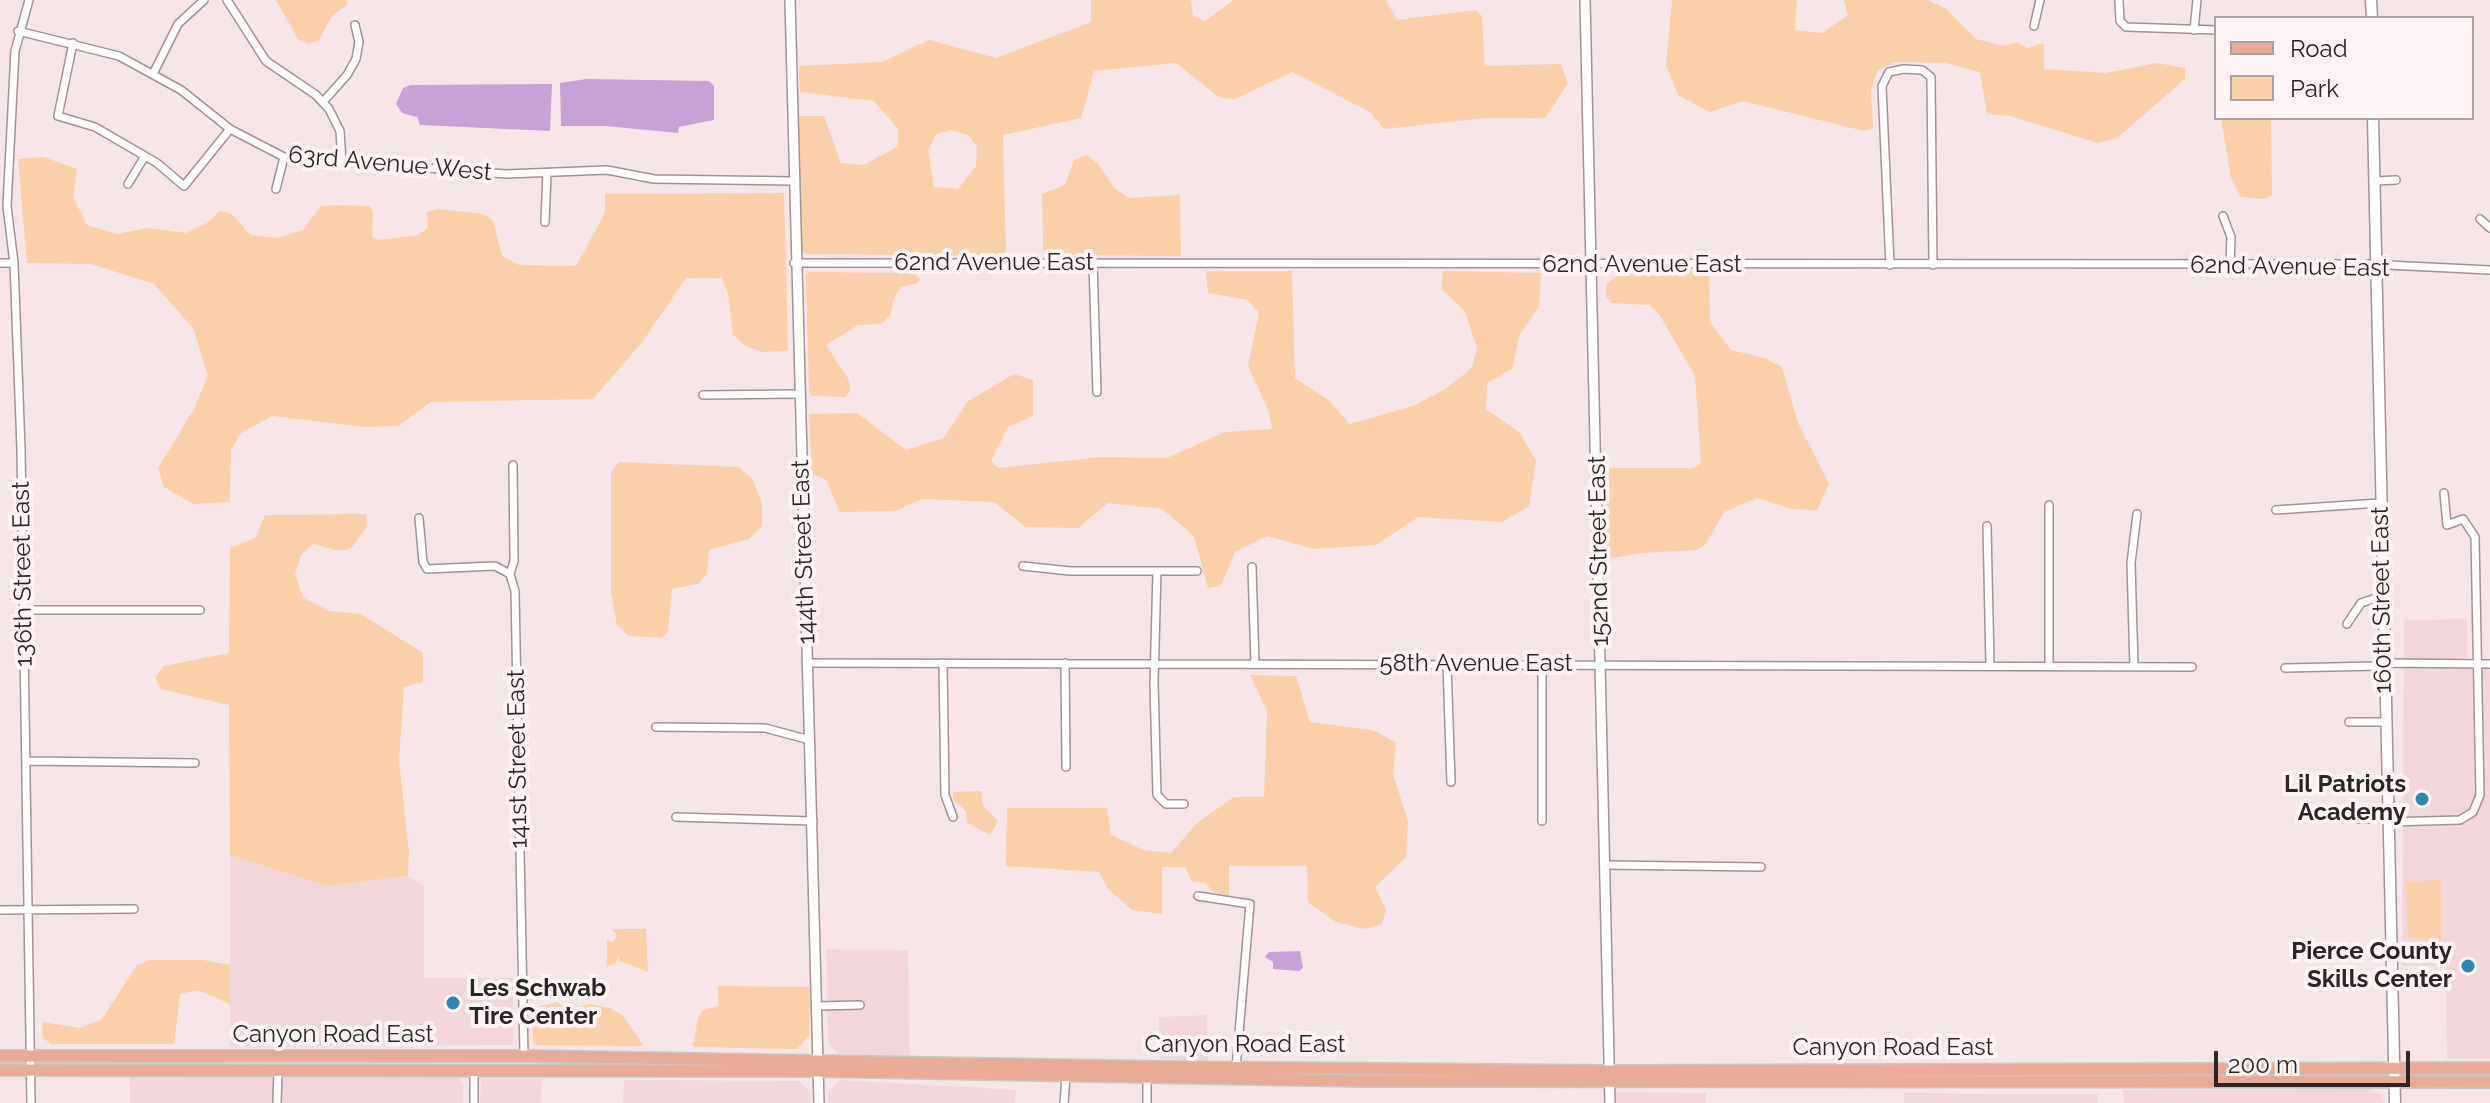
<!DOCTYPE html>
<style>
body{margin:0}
#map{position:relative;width:2490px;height:1103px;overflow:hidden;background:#f6e5e6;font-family:Raleway,sans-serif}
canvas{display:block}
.legend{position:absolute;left:2214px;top:16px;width:260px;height:104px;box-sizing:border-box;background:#fef4f5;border:2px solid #aaa2a3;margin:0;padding:10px 14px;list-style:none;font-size:24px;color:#2d2627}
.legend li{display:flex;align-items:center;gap:16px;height:40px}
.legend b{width:40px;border:2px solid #aaa2a3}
.scale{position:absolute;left:2214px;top:1051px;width:196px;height:36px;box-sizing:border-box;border:4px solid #2d2627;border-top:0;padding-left:10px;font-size:24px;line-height:28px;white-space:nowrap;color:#2d2627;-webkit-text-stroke:6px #fef4f5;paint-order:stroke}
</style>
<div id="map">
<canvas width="2490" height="1103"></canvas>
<ul class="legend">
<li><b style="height:10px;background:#e9ab98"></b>Road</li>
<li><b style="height:22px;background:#f9d0a9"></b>Park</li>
</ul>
<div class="scale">200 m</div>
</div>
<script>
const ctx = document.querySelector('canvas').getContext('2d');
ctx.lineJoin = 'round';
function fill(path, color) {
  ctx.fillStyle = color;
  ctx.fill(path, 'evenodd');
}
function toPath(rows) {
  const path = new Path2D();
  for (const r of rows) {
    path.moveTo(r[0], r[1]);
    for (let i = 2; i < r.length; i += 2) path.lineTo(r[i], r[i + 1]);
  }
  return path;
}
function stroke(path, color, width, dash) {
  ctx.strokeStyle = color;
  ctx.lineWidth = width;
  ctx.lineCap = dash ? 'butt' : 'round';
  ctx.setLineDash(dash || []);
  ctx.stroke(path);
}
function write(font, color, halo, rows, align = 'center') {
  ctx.font = font + ' Raleway,sans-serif';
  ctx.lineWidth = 8;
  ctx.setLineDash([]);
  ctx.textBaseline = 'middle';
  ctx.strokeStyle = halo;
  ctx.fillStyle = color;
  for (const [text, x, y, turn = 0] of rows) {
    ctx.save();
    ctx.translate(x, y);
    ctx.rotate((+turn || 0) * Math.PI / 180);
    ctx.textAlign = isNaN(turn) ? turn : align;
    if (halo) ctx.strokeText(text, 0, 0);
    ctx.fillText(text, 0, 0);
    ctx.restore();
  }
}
fill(toPath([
 [2467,619,2467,660,2490,660,2490,1059,2447,1059,2446,966,2402,966,2404,620],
 [230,855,327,886,408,876,424,886,424,978,513,978,513,1045,230,1046],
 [826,949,908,950,910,1057,838,1054,828,1041],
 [1207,1015,1208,1061,1160,1059,1159,1017],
 [130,1076,459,1078,463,1085,463,1103,130,1103],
 [481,1079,542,1079,541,1103,480,1103],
 [624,1080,799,1081,810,1091,810,1103,623,1103],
 [840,1080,1016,1090,1015,1103,828,1103,828,1093],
 [2372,1089,2382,1095,2385,1103,2124,1103,2123,1090],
 [1616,1092,1706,1093,1706,1103,1616,1103],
 [1904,1093,2098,1094,2098,1103,1904,1103]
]), '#f1d7da');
fill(toPath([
 [276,0,347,0,347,5,332,16,319,40,309,44,298,39],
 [1091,0,1191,0,1193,16,1205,21,1234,0,1386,0,1397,20,1476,10,1482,16,1485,66,1561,64,1568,83,1545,118,1485,118,1384,129,1370,112,1292,72,1235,99,1220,98,1176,63,1094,71,1081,118,1003,135,1006,256,806,254,802,250,798,116,824,116,841,163,863,165,898,147,898,129,874,101,800,92,799,66,882,62,929,40,996,58,1091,22],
 [951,130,968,135,977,147,976,166,958,189,934,187,928,151,936,134],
 [1672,0,1797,0,1795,30,1822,33,1848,15,1844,0,1928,0,1946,9,1976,39,2003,46,2018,42,2027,48,2044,43,2044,69,2105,73,2157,63,2185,68,2185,79,2117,138,2098,143,2010,116,1987,114,1980,72,1946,63,1896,62,1878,70,1871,90,1873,128,1864,131,1743,101,1710,112,1678,95,1666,65],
 [2221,118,2271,118,2272,195,2263,199,2241,197,2231,178],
 [1087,155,1098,164,1114,188,1129,198,1180,195,1181,256,1048,255,1043,250,1042,194,1065,185,1074,160],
 [44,157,77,169,73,197,87,225,117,234,148,228,186,233,207,223,220,211,232,214,250,235,277,238,303,230,321,206,337,205,370,206,373,213,372,237,380,240,418,235,428,228,427,212,438,209,484,214,493,221,502,256,519,265,576,266,605,213,605,194,784,193,788,351,762,352,746,346,733,335,728,293,721,278,686,278,643,341,593,399,431,402,398,426,365,427,272,416,241,433,231,450,230,502,193,504,164,487,158,468,194,409,208,376,193,328,154,284,91,264,27,263,18,159],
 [1709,270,1710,322,1731,350,1764,358,1782,367,1798,423,1829,484,1817,510,1792,509,1757,498,1724,512,1706,544,1697,550,1643,553,1606,559,1604,468,1693,468,1701,463,1695,376,1659,314,1650,305,1611,303,1606,296,1607,283,1620,274],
 [1206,271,1292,271,1295,378,1330,401,1349,424,1413,406,1444,390,1472,368,1477,349,1465,311,1441,289,1443,271,1541,273,1539,307,1520,334,1512,369,1487,383,1486,409,1519,432,1536,460,1529,506,1502,522,1418,517,1376,545,1313,549,1267,536,1235,552,1221,586,1208,588,1194,536,1162,509,1108,503,1078,528,1026,527,994,502,923,499,895,511,840,512,826,480,812,474,809,414,857,413,906,450,944,438,967,402,1014,374,1033,380,1033,416,1008,427,991,461,998,468,1102,457,1167,458,1225,432,1272,429,1269,412,1248,366,1259,313,1248,300,1208,293],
 [809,272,914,273,920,279,918,283,901,287,894,298,890,316,881,324,858,325,826,345,849,380,850,390,845,397,811,396,809,391,806,275],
 [619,462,739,467,753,480,762,504,762,526,749,539,709,550,707,574,698,584,672,589,668,631,662,638,629,636,617,625,611,592,611,472],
 [366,514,367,527,351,548,340,551,313,544,301,555,295,574,303,598,330,611,361,614,423,653,423,682,404,687,399,760,409,852,408,876,327,886,230,855,229,705,161,689,155,677,164,666,229,653,230,548,255,538,265,515],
 [1250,675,1296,676,1310,722,1372,730,1396,742,1393,774,1408,821,1406,857,1375,887,1386,910,1382,924,1365,929,1336,922,1308,902,1307,866,1229,866,1229,896,1213,892,1206,883,1192,881,1185,867,1162,867,1162,914,1132,910,1108,889,1099,872,1006,866,1007,808,1107,808,1111,835,1144,850,1171,853,1197,823,1234,797,1264,797,1267,711],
 [981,791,983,806,998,821,990,835,967,823,966,811,953,800,953,792],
 [2441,880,2441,942,2408,937,2406,882],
 [613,929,646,929,648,972,620,961,618,956,615,965,607,966,607,940,612,943,617,936],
 [150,960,203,960,230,965,230,1004,198,990,180,994,174,1044,51,1044,43,1038,42,1022,80,1028,102,1019,137,965],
 [718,986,810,987,809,1036,797,1049,693,1047,698,1017,703,1010,719,1006],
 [556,1002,571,1010,589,1004,610,1008,622,1015,644,1046,534,1045,531,1009]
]), '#f9d0a9');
fill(toPath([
 [587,79,709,81,714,86,714,120,679,127,678,133,605,126,561,126,560,83],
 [552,84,550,131,420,125,417,117,402,113,396,104,403,88,410,85],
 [1300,951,1303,968,1299,971,1273,969,1273,962,1265,957,1269,952]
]), '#c6a3d4');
const minor = toPath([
 [29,0,15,51,7,206,14,263,21,449,31,1103],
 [227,0,266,61,316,95,329,109,340,131,342,161],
 [2119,0,2120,21,2126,27,2216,30],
 [2034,26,2040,0],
 [2194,30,2197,0],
 [18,31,119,56,181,90,230,129,284,157,506,174,607,170,654,179,793,181],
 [73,43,58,116,95,127,157,163,184,186,230,129],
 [153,74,178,24,204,0],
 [323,102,347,75,356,59,359,42,355,25],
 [2374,181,2396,180],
 [128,184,145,156],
 [276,189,284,157],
 [2223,216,2231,237,2230,264],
 [2480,219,2490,228],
 [545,222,547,173],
 [0,263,14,263],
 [794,263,2367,264,2490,270],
 [1093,263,1097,392],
 [1890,265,1882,86,1889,72,1904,69,1922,70,1931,77,1933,265],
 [703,395,798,394],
 [513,465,514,561,510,574,515,591,524,1056],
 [2049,505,2049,665],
 [2276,510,2379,503],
 [419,518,423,562,427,569,495,566,510,574],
 [1987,526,1990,665],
 [1023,566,1070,571,1197,571],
 [1252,567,1255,664],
 [1157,571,1154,683,1157,795,1166,804,1184,804],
 [24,610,200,610],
 [2347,624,2361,603,2382,596],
 [808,663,2192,667],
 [943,663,945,795,953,817],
 [1065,663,1066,767],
 [1542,663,1542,821],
 [1447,664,1451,782],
 [2134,667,2131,563,2137,514],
 [2285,668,2378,666,2383,663,2490,664],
 [2349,722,2385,722],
 [656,727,765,728,810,740],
 [28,761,195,763],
 [676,817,813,821],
 [2353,819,2388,819],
 [2388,822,2460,820,2473,812,2480,795,2475,537,2463,519,2447,525,2444,493],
 [1606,865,1761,867],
 [1198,896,1250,904,1236,1068],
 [0,910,134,909],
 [818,1006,860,1005],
 [474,1071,474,1103],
 [277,1103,278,1070],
 [1064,1103,1066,1076],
 [1147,1103,1147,1078]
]);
const tertiary = toPath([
 [790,0,819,1103],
 [1585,0,1610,1103]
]);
const secondary = toPath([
 [2371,0,2372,18],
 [2373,118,2395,1103]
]);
const primary = toPath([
 [0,1056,524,1056,1164,1067,1610,1071,2490,1068],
 [0,1070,820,1071,1364,1081,2490,1082]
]);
stroke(minor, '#a39395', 10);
stroke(tertiary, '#a39395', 12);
stroke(secondary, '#a39395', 13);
stroke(primary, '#c8c7c7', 14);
stroke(minor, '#fff', 7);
stroke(tertiary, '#fff', 9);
stroke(secondary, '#fff', 10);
stroke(primary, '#e9ab98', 11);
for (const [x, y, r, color] of [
 [2422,799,8,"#2c87b4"],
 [2468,966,8,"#2c87b4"],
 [453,1003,8,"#2c87b4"]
]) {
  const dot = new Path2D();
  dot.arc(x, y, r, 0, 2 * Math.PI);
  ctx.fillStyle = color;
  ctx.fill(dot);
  stroke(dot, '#fef4f5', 3);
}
write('24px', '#2d2627', '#fef4f5', [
 ["63rd Avenue West",390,164,5],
 ["62nd Avenue East",994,263],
 ["62nd Avenue East",1642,265],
 ["62nd Avenue East",2290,267,1],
 ["152nd Street East",1599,551,-91],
 ["144th Street East",804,552,-92],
 ["136th Street East",23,574,-91],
 ["160th Street East",2382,600,-91],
 ["58th Avenue East",1476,664],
 ["141st Street East",518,759,-91],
 ["Canyon Road East",333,1035],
 ["Canyon Road East",1245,1045],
 ["Canyon Road East",1893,1048]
]);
write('bold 24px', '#2d2627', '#fef4f5', [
 ["Lil Patriots",2406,785],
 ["Academy",2406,813],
 ["Pierce County",2452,952],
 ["Skills Center",2452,980],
 ["Les Schwab",469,989,"left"],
 ["Tire Center",469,1017,"left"]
], 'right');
</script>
